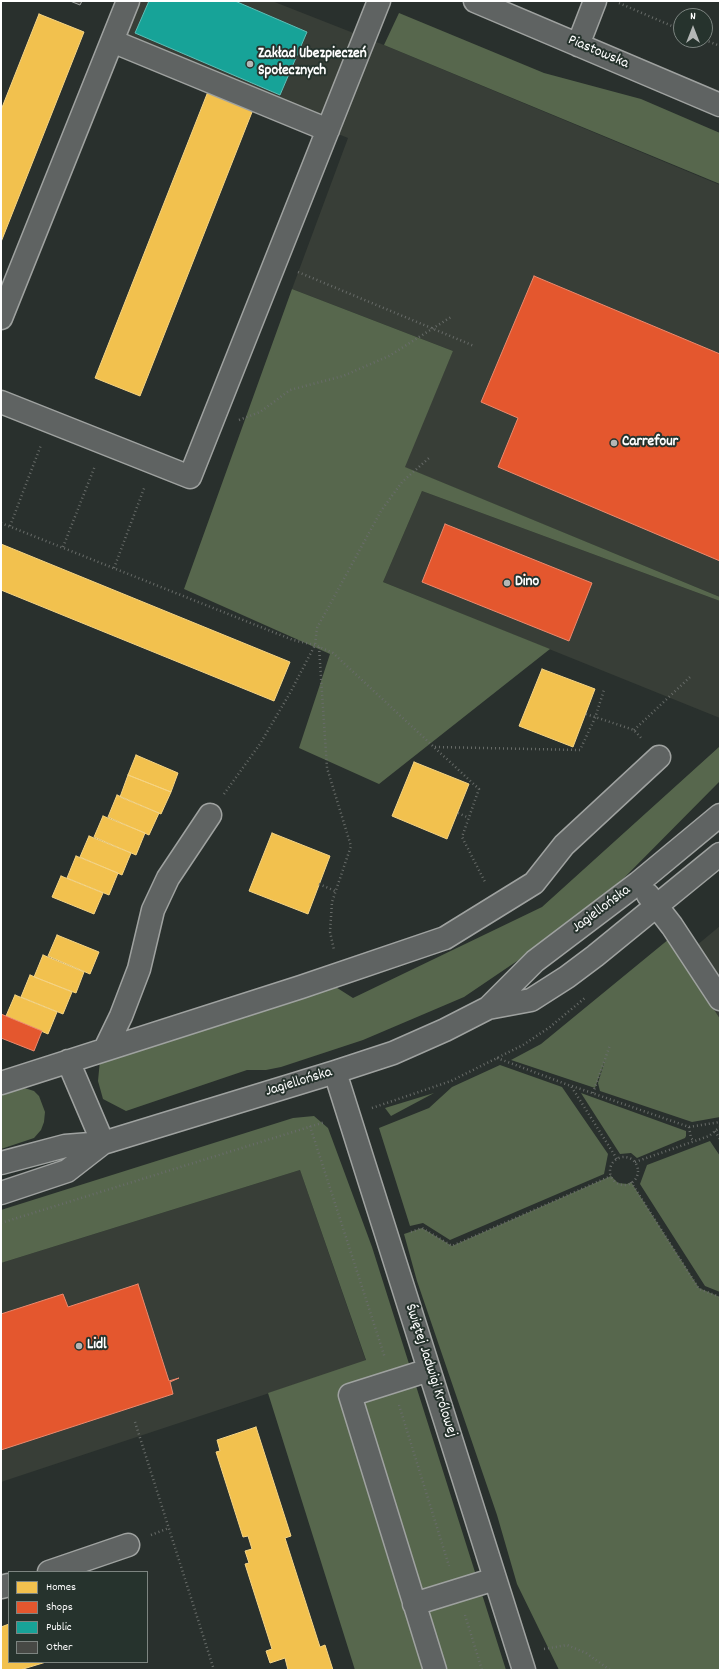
<!DOCTYPE html>
<meta charset="utf-8">
<style>
body{margin:0}
#map{position:relative;width:721px;height:1671px;overflow:hidden;background:#29302d;font-family:Dekko,sans-serif}
canvas{display:block}
.frame{position:absolute;inset:0;border:2px solid #fff;pointer-events:none}
.legend{position:absolute;left:8px;top:1571px;width:140px;height:92px;box-sizing:border-box;background:#26332d;border:1px solid #7d8581;margin:0;padding:5px 7px;list-style:none;font-size:12px;color:#fff}
.legend li{display:flex;align-items:center;gap:8px;height:20px}
.legend b{width:20px;border:1px solid #7d8581}
.north{position:absolute;left:673px;top:8px;width:40px;height:40px;box-sizing:border-box;background:#26332d;border:1px solid #7d8581;border-radius:50%;rotate:0deg;font-size:11px;font-weight:700;line-height:16px;text-align:center;color:#fff}
.north::after{content:'';display:block;margin:auto;width:14px;height:18px;background:#b4b7b6;clip-path:polygon(50% 0,100% 100%,50% 72%,0 100%)}
</style>
<div id="map">
<canvas width="721" height="1671"></canvas>
<div class="frame"></div>
<ul class="legend">
<li><b style="height:11px;background:#f2c14e"></b>Homes</li>
<li><b style="height:11px;background:#e4572e"></b>Shops</li>
<li><b style="height:11px;background:#17a398"></b>Public</li>
<li><b style="height:11px;background:#474945"></b>Other</li>
</ul>
<div class="north">N</div>
</div>
<script>
const ctx = document.querySelector('canvas').getContext('2d');
ctx.lineJoin = 'round';
function fill(path, color) {
  ctx.fillStyle = color;
  ctx.fill(path, 'evenodd');
}
function toPath(rows) {
  const path = new Path2D();
  for (const r of rows) {
    if (r.length === 3) {
      path.moveTo(r[0] + r[2], r[1]);
      path.arc(r[0], r[1], r[2], 0, 2 * Math.PI);
      continue;
    }
    path.moveTo(r[0], r[1]);
    for (let i = 2; i < r.length; i += 2) path.lineTo(r[i], r[i + 1]);
  }
  return path;
}
function stroke(path, color, width, dash) {
  ctx.strokeStyle = color;
  ctx.lineWidth = width;
  ctx.lineCap = dash ? 'butt' : 'round';
  ctx.setLineDash(dash || []);
  ctx.stroke(path);
}
function write(font, color, halo, rows, align = 'center') {
  ctx.font = font + ' Dekko,sans-serif';
  ctx.lineWidth = 4;
  ctx.setLineDash([]);
  ctx.textBaseline = 'middle';
  ctx.strokeStyle = halo;
  ctx.fillStyle = color;
  for (const [text, x, y, turn = 0] of rows) {
    ctx.save();
    ctx.translate(x, y);
    ctx.rotate((+turn || 0) * Math.PI / 180);
    ctx.textAlign = isNaN(turn) ? turn : align;
    if (halo) ctx.strokeText(text, 0, 0);
    ctx.fillText(text, 0, 0);
    ctx.restore();
  }
}
fill(toPath([
 [128,1,272,1,384,45,720,185,720,597,404,467,453,351,292,289,348,138,112,41],
 [422,491,720,601,720,718,383,582],
 [720,926,720,1036,673,965],
 [300,1170,366,1361,1,1482,1,1263]
]), '#383e37');
fill(toPath([
 [399,13,544,73,641,99,720,133,720,184,384,45],
 [292,289,453,351,405,467,720,597,720,601,422,491,383,582,550,649,379,784,299,748,330,654,184,589],
 [720,743,720,781,621,881,523,957,464,997,363,1040,281,1067,266,1070,247,1070,126,1111,103,1099,98,1081,100,1060,331,984,353,998,542,907,719,747],
 [669,939,720,1019,720,1117,692,1122,600,1091,598,1083,605,1060,595,1088,511,1060,541,1044],
 [500,1065,562,1087,608,1154,604,1174,450,1240,423,1223,410,1226,379,1128,429,1108,452,1087],
 [18,1086,34,1091,39,1096,45,1112,44,1122,41,1130,34,1138,1,1149,1,1091],
 [434,1093,391,1116,385,1108],
 [581,1093,686,1131,686,1136,685,1138,637,1158,631,1153,620,1154],
 [314,1116,328,1128,372,1247,506,1670,355,1670,268,1393,366,1360,300,1170,1,1263,1,1210,293,1118],
 [710,1141,720,1156,720,1292,705,1286,640,1184,647,1165],
 [611,1176,618,1183,627,1184,631,1182,699,1288,720,1297,720,1670,559,1670,517,1584,497,1515,417,1281,404,1234,422,1228,452,1246]
]), '#57674d');
const homes = toPath([
 [39,14,84,32,1,242,1,110,39,14],
 [209,89,254,107,140,396,95,378,209,89],
 [1,544,290,662,274,701,1,590,1,544],
 [542,669,595,689,573,747,519,726,542,669],
 [136,755,178,773,171,792,128,775,136,755],
 [414,762,469,784,447,839,392,816,414,762],
 [128,775,171,792,161,814,120,797,128,775],
 [117,795,159,813,149,835,108,817,117,795],
 [103,816,145,833,136,855,94,837,103,816],
 [272,833,330,856,308,914,249,891,272,833],
 [89,836,131,853,122,875,80,857,89,836],
 [76,856,118,873,109,895,67,878,76,856],
 [61,876,103,893,94,914,52,897,61,876],
 [57,935,99,952,90,974,48,956,57,935],
 [43,955,84,972,76,993,34,977,43,955],
 [30,975,72,992,63,1014,21,997,30,975],
 [15,995,57,1012,48,1034,6,1016,15,995],
 [256,1427,291,1536,285,1538,320,1647,325,1645,333,1670,288,1670,285,1658,270,1663,266,1651,272,1649,245,1564,249,1563,245,1551,252,1549,248,1536,243,1537,216,1452,220,1451,217,1440,256,1427],
 [9,1624,9,1662,46,1662,20,1670,1,1670,1,1627,9,1624]
]);
fill(homes, '#f2c14e');
stroke(homes, '#f6d483', 1);
const shops = toPath([
 [534,276,720,354,720,561,498,467,518,418,481,402,534,276],
 [445,524,592,583,569,641,422,582,445,524],
 [1,1014,42,1031,34,1051,1,1038,1,1014],
 [138,1284,169,1381,179,1378,170,1382,173,1394,1,1450,1,1314,63,1294,68,1307,138,1284]
]);
fill(shops, '#e4572e');
stroke(shops, '#ec896d', 1);
const public = toPath([
 [149,1,235,1,307,32,280,95,135,33,149,1]
]);
fill(public, '#17a398');
stroke(public, '#5dbfb7', 1);
const building = toPath([
 [70,1,82,1,80,5,70,1]
]);
fill(building, '#474945');
stroke(building, '#9fa2a0', 1);
const minor = toPath([
 [475,1,720,105],
 [112,41,328,130],
 [578,45,595,1],
 [1,318,128,1],
 [1,402,190,477,379,1],
 [648,895,672,926,720,999],
 [488,1008,535,961,638,883,720,815],
 [105,1049,121,1016,139,969,153,910,168,878,210,815],
 [68,1061,103,1143],
 [335,1072,524,1670],
 [1,1083,301,987,445,938,534,883,564,845,659,757],
 [1,1163,65,1146,103,1143,335,1072,393,1053,445,1030,488,1008,531,1000,567,977,595,956,720,854],
 [1,1193,67,1171,103,1143],
 [429,1370,350,1395,435,1670],
 [49,1572,128,1545],
 [1,1587,9,1585],
 [414,1604,495,1579]
]);
stroke(minor, '#9fa2a0', 25);
stroke(toPath([
 [619,3,681,30],
 [705,40,720,46],
 [298,272,474,346],
 [239,420,260,412,290,390,343,376,389,356,451,317],
 [1,523,293,640,315,645,333,653,479,789,462,837,486,884],
 [10,526,41,445],
 [63,547,95,466],
 [114,568,145,486],
 [319,647,327,768,351,846,332,902,330,932,334,950],
 [586,714,634,730,642,739],
 [634,730,690,677],
 [435,747,580,750,595,718,604,690],
 [224,794,260,744,290,693,315,645,317,628,381,511,402,482,429,458],
 [458,813,469,818],
 [319,884,335,891],
 [497,1058,571,1086,617,1159],
 [572,1086,689,1127,720,1122],
 [593,1093,610,1045],
 [372,1108,451,1081,523,1045,550,1027,586,997],
 [310,1126,385,1358],
 [689,1127,691,1138,694,1141],
 [715,1131,720,1139],
 [624,1171,14],
 [635,1162,709,1136,720,1127],
 [631,1182,699,1289,720,1297],
 [1,1223,325,1122],
 [411,1232,422,1228,452,1246,611,1176],
 [399,1405,449,1566],
 [135,1422,214,1670],
 [151,1535,169,1528],
 [465,1615,482,1670],
 [544,1649,567,1645,586,1653,610,1670]
]), '#686c69', 2.5, [1, 3]);
stroke(minor, '#5f6362', 22);
for (const [x, y, r, color] of [
 [250,64,4,"#b4b7b6"],
 [614,443,4,"#b4b7b6"],
 [507,583,4,"#b4b7b6"],
 [79,1346,4,"#b4b7b6"]
]) {
  const dot = new Path2D();
  dot.arc(x, y, r, 0, 2 * Math.PI);
  ctx.fillStyle = color;
  ctx.fill(dot);
  stroke(dot, '#26332d', 1.5);
}
write('15px', '#fff', '#26332d', [
 ["Piastowska",598,53,23],
 ["Jagiellońska",602,910,-37],
 ["Jagiellońska",299,1083,-17],
 ["Świętej Jadwigi Królowej",430,1371,72]
]);
write('bold 15px', '#fff', '#26332d', [
 ["Zakład Ubezpieczeń",258,55],
 ["Społecznych",258,72],
 ["Carrefour",622,443],
 ["Dino",515,583],
 ["Lidl",87,1346]
], 'left');
</script>
